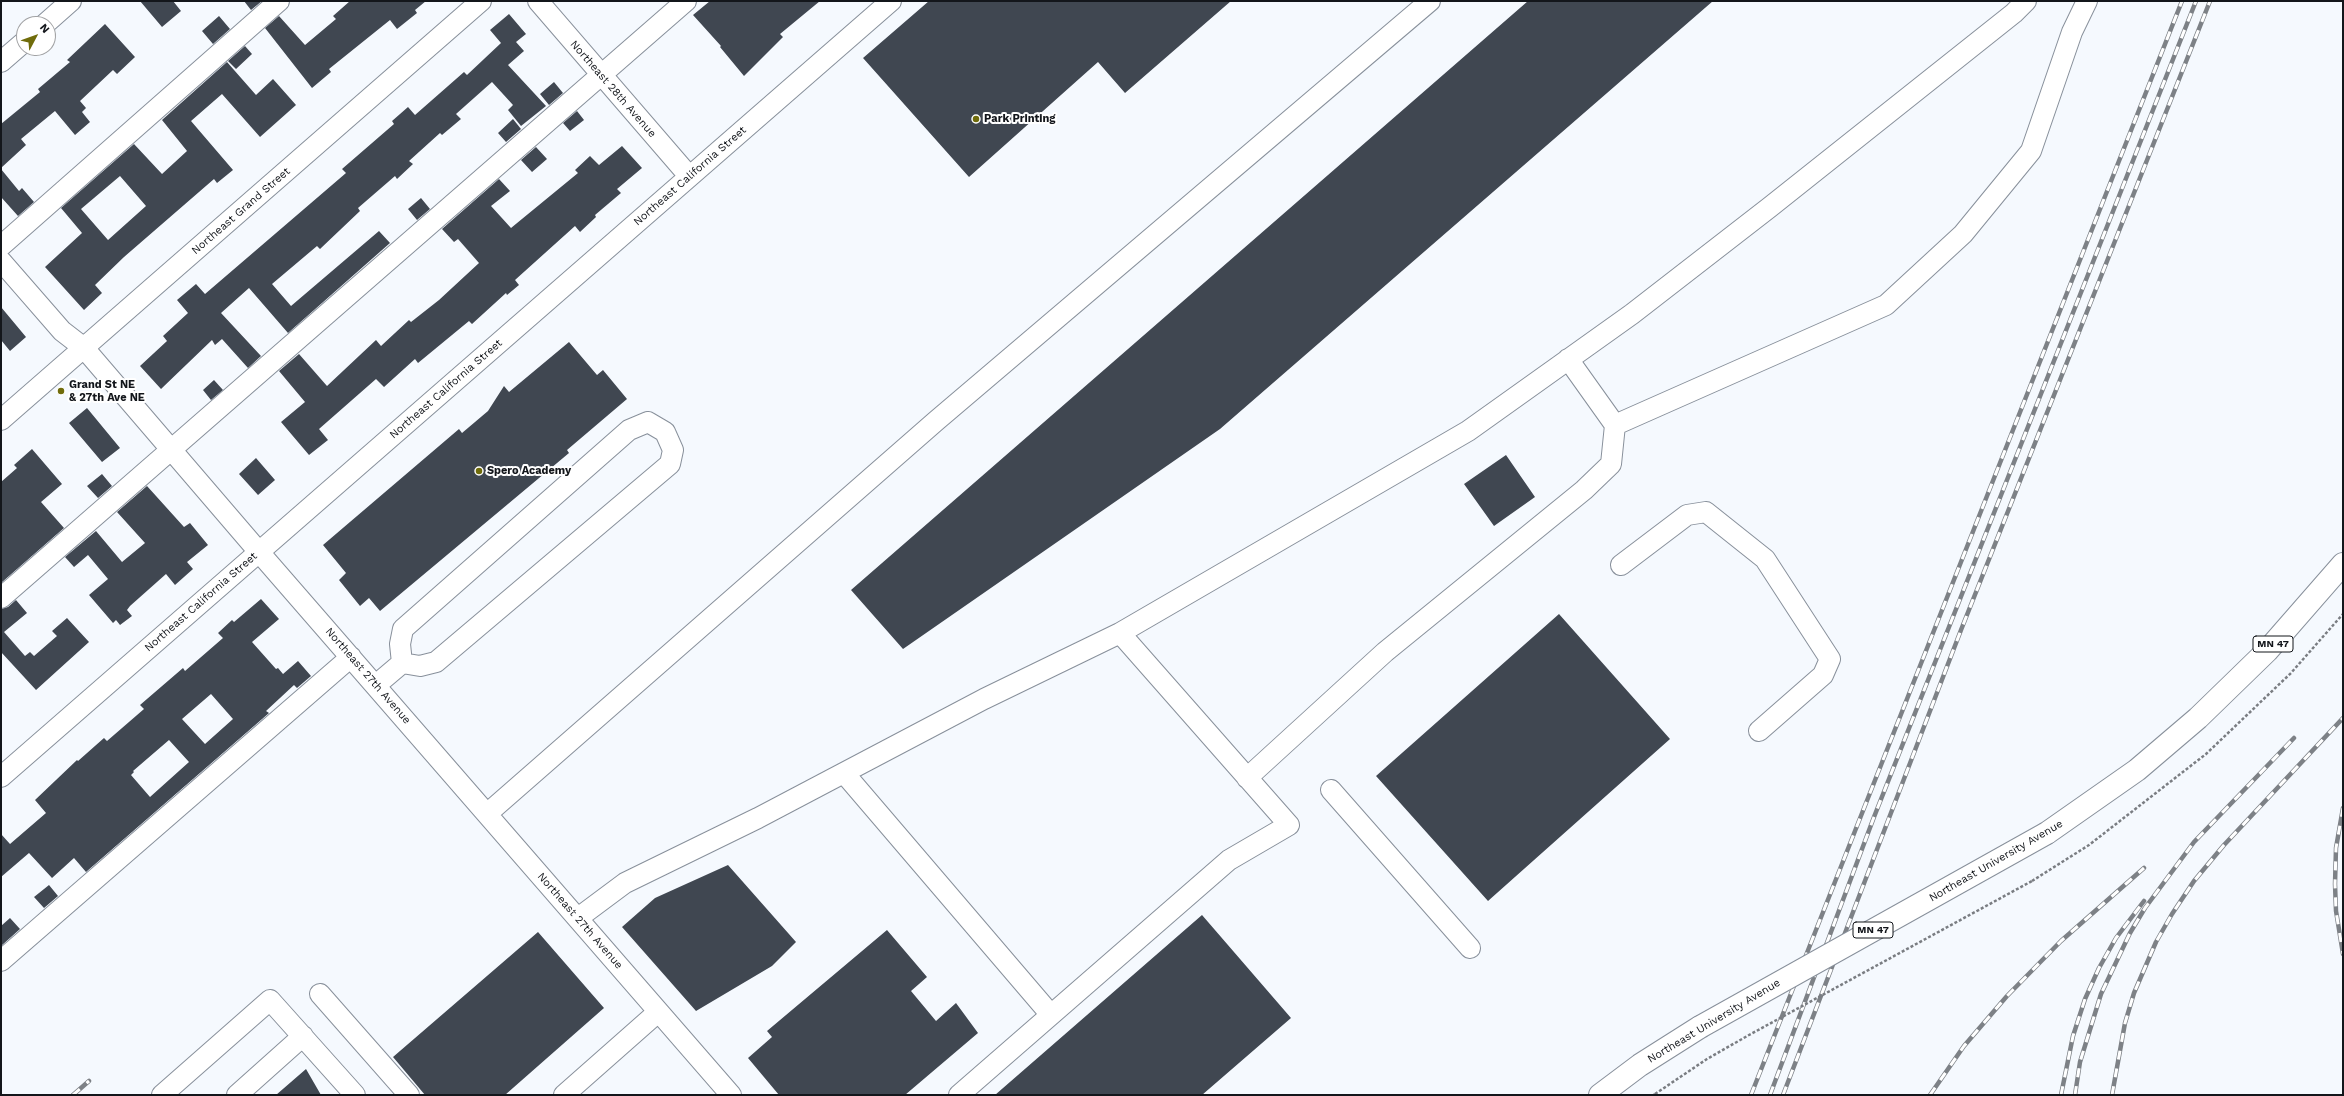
<!DOCTYPE html>
<style>
body{margin:0}
#map{position:relative;width:2344px;height:1096px;overflow:hidden;background:#f5f9fe;font-family:"Work Sans",sans-serif}
canvas{display:block}
.frame{position:absolute;inset:0;border:2px solid #13161b;pointer-events:none}
.north{position:absolute;left:16px;top:16px;width:40px;height:40px;box-sizing:border-box;background:#fff;border:1px solid #a1a2a4;border-radius:50%;rotate:49deg;font-size:11px;font-weight:700;line-height:16px;text-align:center;color:#13161b}
.north::after{content:'';display:block;margin:auto;width:14px;height:18px;background:#706c0b;clip-path:polygon(50% 0,100% 100%,50% 72%,0 100%)}
</style>
<div id="map">
<canvas width="2344" height="1096"></canvas>
<div class="frame"></div>
<div class="north">N</div>
</div>
<script>
const ctx = document.querySelector('canvas').getContext('2d');
ctx.lineJoin = 'round';
function fill(path, color) {
  ctx.fillStyle = color;
  ctx.fill(path, 'evenodd');
}
function toPath(rows) {
  const path = new Path2D();
  for (const r of rows) {
    path.moveTo(r[0], r[1]);
    for (let i = 2; i < r.length; i += 2) path.lineTo(r[i], r[i + 1]);
  }
  return path;
}
function stroke(path, color, width, dash) {
  ctx.strokeStyle = color;
  ctx.lineWidth = width;
  ctx.lineCap = dash ? 'butt' : 'round';
  ctx.setLineDash(dash || []);
  ctx.stroke(path);
}
function write(font, color, halo, rows, align = 'center') {
  ctx.font = font + ' "Work Sans",sans-serif';
  ctx.lineWidth = 4;
  ctx.setLineDash([]);
  ctx.textBaseline = 'middle';
  ctx.strokeStyle = halo;
  ctx.fillStyle = color;
  for (const [text, x, y, turn = 0] of rows) {
    ctx.save();
    ctx.translate(x, y);
    ctx.rotate((+turn || 0) * Math.PI / 180);
    ctx.textAlign = isNaN(turn) ? turn : align;
    if (halo) ctx.strokeText(text, 0, 0);
    ctx.fillText(text, 0, 0);
    ctx.restore();
  }
}
fill(toPath([
 [140,1,173,1,181,11,162,27],
 [244,1,262,1,251,10],
 [350,1,426,1,415,10,417,13,397,29,390,20,329,69,331,72,312,88,265,28,279,16,305,45,336,19,333,16],
 [710,1,820,1,780,34,783,37,744,76,720,47,721,46,693,15],
 [929,1,1231,1,1125,93,1098,62,969,177,863,58],
 [1528,1,1713,1,1220,429,903,649,851,590],
 [509,14,526,34,516,42,524,51,508,65,546,106,521,126,508,110,513,105,492,82,456,114,461,119,442,135,440,133,409,161,413,164,397,179,395,176,358,208,360,211,320,249,317,246,272,284,291,306,379,231,390,243,288,333,249,288,221,313,261,356,248,368,222,339,215,345,212,340,161,389,140,366,167,341,163,336,188,313,177,300,196,284,205,294,346,173,342,169,394,124,392,121,408,107,415,115,464,72,467,75,501,43,490,30],
 [219,16,230,29,213,44,202,31],
 [105,24,135,57,117,74,113,70,80,101,86,108,82,112,90,122,75,135,55,111,21,139,26,145,1,168,1,124,40,92,38,89,70,62,67,60],
 [245,46,252,54,236,69,228,61],
 [227,62,256,95,273,79,296,105,260,137,222,94,191,121,233,170,217,183,214,179,124,257,95,285,102,293,84,310,45,267,82,233,61,208,134,144,162,174,187,151,162,120],
 [120,176,146,206,108,240,81,209],
 [554,82,563,93,549,105,540,94],
 [577,111,584,120,570,131,563,123],
 [513,119,521,129,506,142,498,133],
 [622,146,642,168,617,189,621,193,595,215,596,217,580,232,575,226,515,280,519,285,507,295,506,293,472,324,469,321,418,363,415,359,384,387,376,379,319,429,328,440,309,455,281,422,305,402,279,371,299,354,327,386,376,340,381,346,409,320,411,322,439,300,479,263,458,239,454,242,442,229,499,179,510,191,491,206,511,228,578,173,575,170,590,156,599,165],
 [536,147,547,159,532,172,521,160],
 [1,169,19,191,22,188,34,202,18,216,1,197],
 [421,198,430,209,417,220,408,209],
 [1,307,26,337,10,351,1,340],
 [569,342,597,375,603,370,627,399,567,450,569,453,380,611,369,598,360,606,339,580,346,573,323,545,459,429,462,433,488,411,504,386,509,392],
 [214,380,223,390,211,400,203,390],
 [87,408,120,448,102,462,69,423],
 [32,449,62,484,41,502,64,528,1,583,1,482,17,468,14,465],
 [1506,455,1535,497,1494,526,1464,484],
 [256,458,275,480,258,495,239,474],
 [102,474,112,486,98,498,87,486],
 [147,486,184,527,190,523,208,545,187,562,193,569,175,585,166,574,130,606,127,610,132,616,120,625,116,620,113,623,89,595,108,579,88,555,74,567,65,557,96,531,122,562,145,543,117,512],
 [261,599,279,619,252,642,276,669,278,668,283,674,298,661,311,676,297,688,294,685,266,711,269,713,86,872,74,858,52,878,29,853,1,877,1,834,10,844,46,813,35,800,77,760,78,761,104,738,107,741,144,709,140,705,183,668,185,671,223,638,218,633,232,620,234,622],
 [211,694,233,719,205,744,182,719],
 [169,740,189,762,150,797,131,775,134,772,133,771],
 [16,600,27,613,4,632,25,656,30,652,34,656,57,636,52,631,67,618,89,642,36,690,1,652,1,609,8,607],
 [1559,614,1670,739,1488,901,1376,776],
 [728,865,796,942,772,966,696,1011,622,927,655,898],
 [49,885,58,896,44,908,34,897],
 [1202,915,1291,1018,1202,1095,995,1095],
 [10,918,20,929,1,946,1,926],
 [887,930,927,977,911,991,936,1021,956,1003,978,1033,905,1095,779,1095,748,1058,772,1037,767,1031],
 [538,932,604,1008,505,1095,425,1095,393,1057],
 [306,1069,321,1095,276,1095]
]), '#404751');
const minor = toPath([
 [538,1,689,176],
 [45,24,71,1],
 [1,62,24,42],
 [1,246,279,1],
 [1,261,62,331,84,348,259,552,731,1095],
 [1568,359,1615,425,1886,305,1963,234,2031,151,2072,32,2087,1],
 [1,420,481,1],
 [648,422,665,432,673,450,670,464,436,662,420,666,402,663,400,644,403,629,629,430,648,422],
 [1621,565,1687,515,1706,512,1765,559,1830,659,1823,675,1759,731],
 [1,598,686,1],
 [376,685,402,663],
 [844,773,1051,1015],
 [1,777,891,1],
 [1247,778,1385,652,1584,490,1611,464,1615,425],
 [1331,790,1470,948],
 [488,813,936,421,1430,1],
 [578,918,625,883,758,818,984,699,1120,633,1468,431,1632,314,1770,207,2014,13,2026,1],
 [1,961,351,657],
 [320,994,409,1095],
 [162,1095,270,1000,355,1095],
 [237,1095,303,1036],
 [564,1095,658,1012],
 [959,1095,1229,860,1289,825,1120,633]
]);
const major = toPath([
 [2047,833,2137,770,2198,718,2267,651,2343,564],
 [1600,1095,1640,1065,1700,1027]
]);
stroke(minor, '#88909b', 22);
stroke(major, '#88909b', 24);
stroke(toPath([
 [2032,881,2089,845,2206,754,2291,673,2343,614],
 [1654,1095,1655,1094]
]), '#7a7d82', 2.5, [3, 2]);
stroke(minor, '#fff', 20);
stroke(major, '#fff', 22);
const rail = toPath([
 [2343,808,2336,848,2335,884,2336,911,2343,954],
 [73,1095,89,1081],
 [1751,1095,2182,1],
 [1770,1095,1874,817,2196,1],
 [1783,1095,1961,630,2210,1],
 [1930,1095,1964,1046,2007,996,2061,941,2144,868],
 [2061,1095,2073,1036,2085,999,2099,968,2116,938,2144,901],
 [2075,1095,2080,1062,2101,994,2130,933,2145,908,2194,842,2294,738],
 [2112,1095,2125,1023,2134,993,2156,942,2172,914,2194,881,2224,845,2343,718]
]);
stroke(rail, '#7d8186', 4.5);
stroke(rail, '#fff', 3, [9]);
const majorBridge = toPath([
 [1700,1027,2047,833]
]);
stroke(majorBridge, '#88909b', 24, []);
stroke(toPath([
 [1655,1094,1707,1059,1749,1035,2032,881]
]), '#7a7d82', 2.5, [3, 2]);
stroke(majorBridge, '#fff', 22);
for (const [x, y, r, color] of [
 [976,119,4,"#706c0b"],
 [61,391,4,"#706c0b"],
 [479,471,4,"#706c0b"]
]) {
  const dot = new Path2D();
  dot.arc(x, y, r, 0, 2 * Math.PI);
  ctx.fillStyle = color;
  ctx.fill(dot);
  stroke(dot, '#fff', 1.5);
}
for (const [x, y, w] of [
 [2273,644,40],
 [1873,930,40]
]) {
  const box = new Path2D();
  box.roundRect(x - w / 2, y - 8, w, 16, 3);
  ctx.fillStyle = '#fff';
  ctx.fill(box);
  stroke(box, '#13161b', 1);
}
write('bold 10px', '#13161b', null, [
 ["MN 47",2273,644],
 ["MN 47",1873,930]
]);
write('11px', '#13161b', '#fff', [
 ["Northeast 28th Avenue",613,89,49],
 ["Northeast California Street",690,176,-41],
 ["Northeast Grand Street",241,211,-41],
 ["Northeast California Street",446,389,-41],
 ["Northeast California Street",201,602,-41],
 ["Northeast 27th Avenue",368,676,49],
 ["Northeast University Avenue",1996,861,-30],
 ["Northeast 27th Avenue",580,921,49],
 ["Northeast University Avenue",1714,1021,-31]
]);
write('bold 11px', '#13161b', '#fff', [
 ["Park Printing",984,119],
 ["Grand St NE",69,385],
 ["& 27th Ave NE",69,398],
 ["Spero Academy",487,471]
], 'left');
</script>
